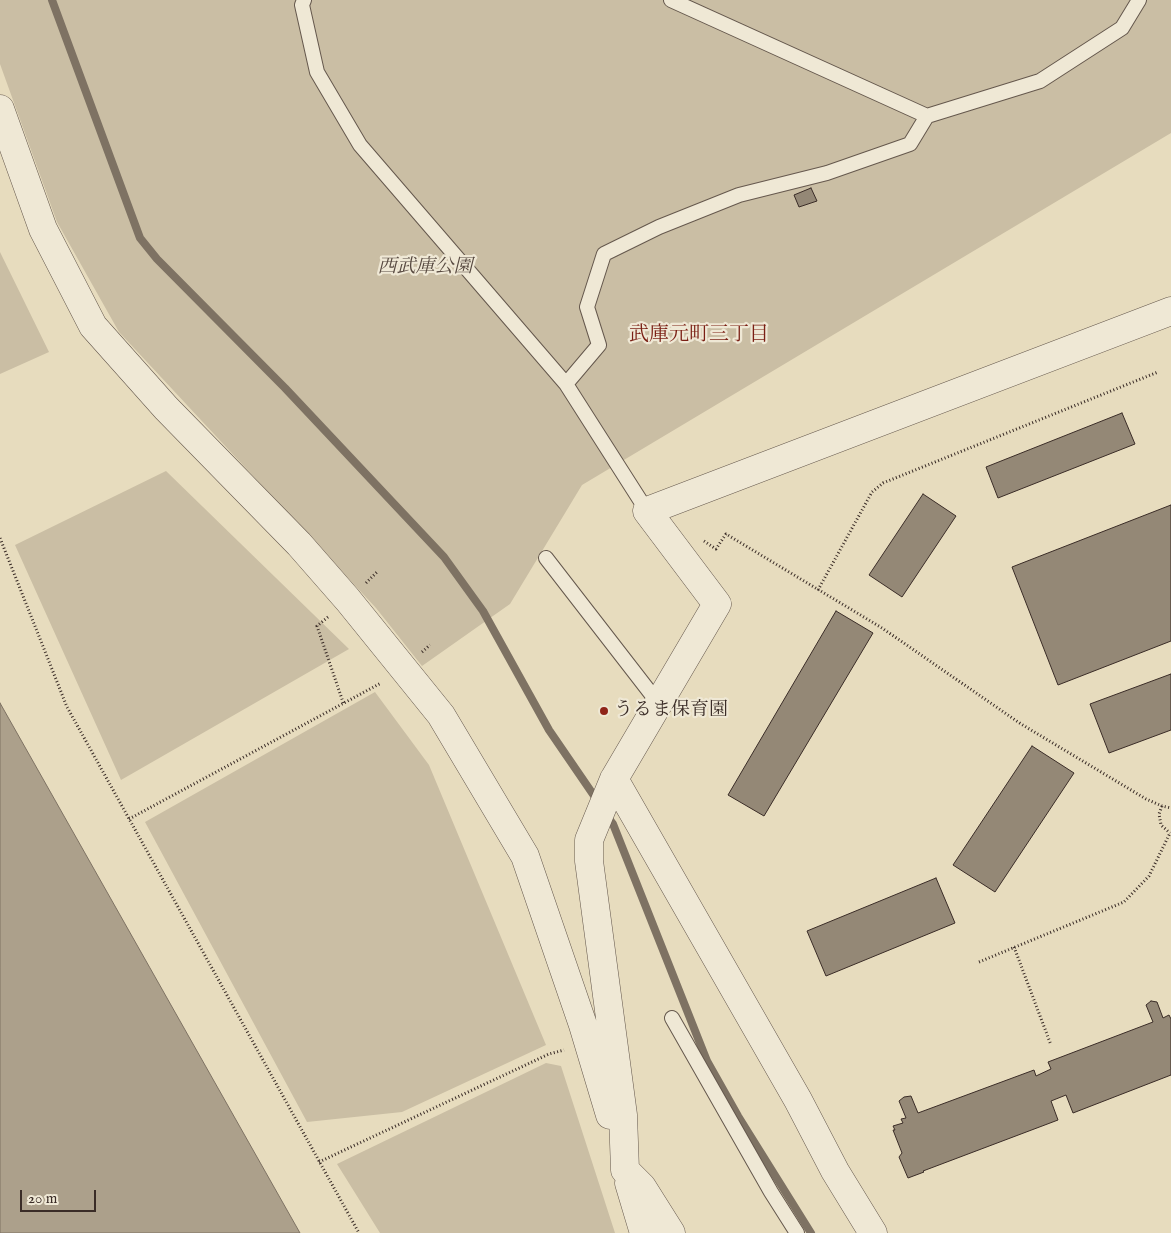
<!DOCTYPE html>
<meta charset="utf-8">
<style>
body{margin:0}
#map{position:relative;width:1171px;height:1233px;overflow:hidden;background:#e7dcbe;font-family:"IM FELL English",serif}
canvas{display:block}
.scale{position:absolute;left:20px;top:1190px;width:76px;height:22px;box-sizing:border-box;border:2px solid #3a2c27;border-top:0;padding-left:6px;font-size:15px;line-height:18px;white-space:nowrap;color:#3a2c27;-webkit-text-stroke:4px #efe8d5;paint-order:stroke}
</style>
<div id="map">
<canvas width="1171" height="1233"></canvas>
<div class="scale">20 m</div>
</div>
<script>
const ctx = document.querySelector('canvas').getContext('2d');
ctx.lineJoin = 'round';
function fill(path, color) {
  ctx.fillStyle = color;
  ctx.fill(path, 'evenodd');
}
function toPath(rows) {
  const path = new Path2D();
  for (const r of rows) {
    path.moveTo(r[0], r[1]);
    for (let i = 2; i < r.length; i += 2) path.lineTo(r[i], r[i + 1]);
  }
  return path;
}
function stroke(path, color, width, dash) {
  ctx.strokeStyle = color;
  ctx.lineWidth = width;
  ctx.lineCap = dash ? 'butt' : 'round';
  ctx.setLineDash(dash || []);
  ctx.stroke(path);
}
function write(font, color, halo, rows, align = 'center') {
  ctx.font = font + ' "IM FELL English","Noto Serif JP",serif';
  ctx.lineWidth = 4.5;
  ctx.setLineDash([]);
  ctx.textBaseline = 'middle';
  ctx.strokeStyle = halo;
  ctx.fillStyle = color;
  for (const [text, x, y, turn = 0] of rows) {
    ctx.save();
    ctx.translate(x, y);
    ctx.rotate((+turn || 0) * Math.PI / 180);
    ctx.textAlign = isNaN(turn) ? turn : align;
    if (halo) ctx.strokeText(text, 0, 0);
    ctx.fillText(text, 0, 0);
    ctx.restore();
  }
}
fill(toPath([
 [0,0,1171,0,1171,133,582,485,510,604,422,666,376,608,119,332,57,222,0,64],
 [0,252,49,352,0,374],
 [166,471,349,649,121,780,15,545],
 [375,692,429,765,546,1045,402,1112,307,1122,145,822],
 [546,1063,561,1066,615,1233,380,1233,337,1164]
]), '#cabea4');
const water = toPath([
 [0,703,300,1233,0,1233,0,703]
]);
fill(water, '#aca08b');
stroke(water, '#7e7263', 1);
stroke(toPath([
 [52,0,140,238,157,259,285,388,444,557,483,611,549,730,599,803],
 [606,815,613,824,707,1061,738,1116,811,1233]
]), '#7e7263', 8);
const building = toPath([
 [811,188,817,201,799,207,794,195,811,188],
 [1122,413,1135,444,998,498,986,467,1122,413],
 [923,494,956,516,902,597,869,575,923,494],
 [1171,505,1171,641,1058,685,1012,567,1171,505],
 [836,611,873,633,764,816,728,795,836,611],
 [1171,674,1171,730,1109,753,1090,704,1171,674],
 [1032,746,1074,773,995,892,953,865,1032,746],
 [936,878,955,923,826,976,807,931,936,878],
 [1151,1001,1157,1002,1163,1018,1169,1015,1171,1019,1171,1075,1073,1113,1066,1095,1051,1101,1058,1120,923,1171,924,1172,908,1178,899,1157,902,1153,893,1130,895,1130,893,1126,903,1123,901,1119,906,1118,899,1101,904,1097,911,1096,918,1113,1034,1070,1036,1076,1051,1069,1048,1062,1153,1022,1146,1005,1151,1001]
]);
fill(building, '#948876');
stroke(building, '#3a2c27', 1);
const service = toPath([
 [304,0,302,5,317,72,360,145,566,384,647,511],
 [671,0,927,116],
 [566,384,599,345,587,307,604,254,659,227,739,195,827,173,910,144,927,116,1040,81,1122,28,1139,0],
 [546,558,659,704],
 [672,1018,771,1192,797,1233]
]);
const minor = toPath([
 [0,109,43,229,93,326,166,408,299,544,348,600,441,715,525,856,583,1025,610,1115],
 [614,779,798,1100,835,1171,873,1233],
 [629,1183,644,1233],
 [671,1233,642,1187,625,1170,623,1115,589,861,589,840,614,779,717,604,647,511,1171,311]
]);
stroke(service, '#65584d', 16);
stroke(minor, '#65584d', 29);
stroke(toPath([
 [0,538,67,707,359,1233],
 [704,541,716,549,726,534,882,628,1021,724,1146,799,1162,806,1171,808],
 [366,583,378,571],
 [818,590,872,492,883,483,1158,372],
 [328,617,317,626,344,705],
 [422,652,430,645],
 [1162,806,1159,814,1161,825,1170,833],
 [129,819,381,683],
 [1014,947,1051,1045],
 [979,962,1124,902,1149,876,1170,833],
 [319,1162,549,1054,564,1050]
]), '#3a2c27', 3, [1, 2.5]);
stroke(service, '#efe8d5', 14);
stroke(minor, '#efe8d5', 28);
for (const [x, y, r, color] of [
 [604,711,5,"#8f2418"]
]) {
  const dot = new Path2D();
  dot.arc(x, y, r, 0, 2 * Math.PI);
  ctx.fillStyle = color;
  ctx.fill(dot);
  stroke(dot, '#efe8d5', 2);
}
write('italic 19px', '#574940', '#efe8d5', [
 ["西武庫公園",425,268]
]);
write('19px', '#3a2c27', '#efe8d5', [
 ["うるま保育園",614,711]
], 'left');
write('20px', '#7a1f14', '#efe8d5', [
 ["武庫元町三丁目",699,336]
]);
</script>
